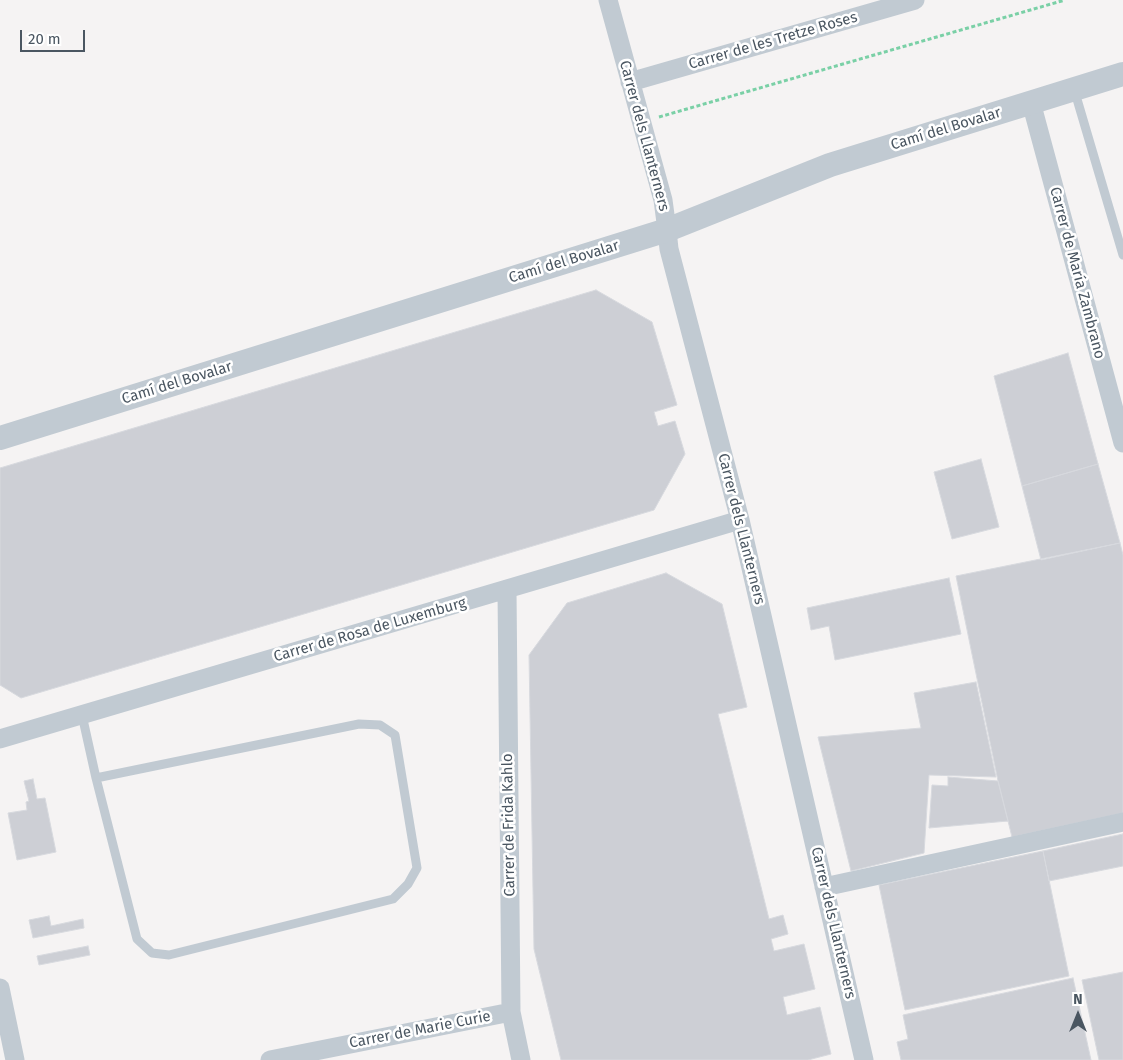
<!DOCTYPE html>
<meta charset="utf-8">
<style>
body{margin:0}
#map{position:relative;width:1123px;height:1060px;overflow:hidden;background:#f5f3f3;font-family:"Fira Sans",sans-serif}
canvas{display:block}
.north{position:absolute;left:1053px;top:990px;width:50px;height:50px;-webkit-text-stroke:4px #fff;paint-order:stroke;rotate:0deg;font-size:14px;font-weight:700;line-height:20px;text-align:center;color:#4a5661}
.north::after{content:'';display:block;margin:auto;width:18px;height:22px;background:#4a5661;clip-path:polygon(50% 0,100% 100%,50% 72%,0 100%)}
.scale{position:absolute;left:20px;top:30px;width:65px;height:22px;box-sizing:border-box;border:2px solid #4a5661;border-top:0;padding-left:6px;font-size:15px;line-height:18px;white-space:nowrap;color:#4a5661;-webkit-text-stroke:4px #fff;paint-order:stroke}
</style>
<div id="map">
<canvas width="1123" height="1060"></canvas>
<div class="north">N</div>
<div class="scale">20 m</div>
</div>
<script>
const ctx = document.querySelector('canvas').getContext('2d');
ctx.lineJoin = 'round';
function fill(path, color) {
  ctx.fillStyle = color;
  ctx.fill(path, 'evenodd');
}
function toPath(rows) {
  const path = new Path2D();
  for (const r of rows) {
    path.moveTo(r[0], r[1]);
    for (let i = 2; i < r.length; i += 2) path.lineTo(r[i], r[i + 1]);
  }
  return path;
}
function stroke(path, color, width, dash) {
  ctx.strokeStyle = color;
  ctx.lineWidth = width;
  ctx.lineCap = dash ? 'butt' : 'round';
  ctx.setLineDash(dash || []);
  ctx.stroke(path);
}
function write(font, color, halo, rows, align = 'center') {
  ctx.font = font + ' "Fira Sans",sans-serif';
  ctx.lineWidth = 5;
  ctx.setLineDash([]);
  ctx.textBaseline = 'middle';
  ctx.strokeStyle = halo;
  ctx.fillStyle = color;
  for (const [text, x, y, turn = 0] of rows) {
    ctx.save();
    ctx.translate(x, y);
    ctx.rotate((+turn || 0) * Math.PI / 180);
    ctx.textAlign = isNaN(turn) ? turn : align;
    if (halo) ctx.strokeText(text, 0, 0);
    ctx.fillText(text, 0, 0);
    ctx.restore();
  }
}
const building = toPath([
 [596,290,652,322,677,405,654,412,658,426,675,421,685,454,654,510,21,698,0,685,0,468,596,290],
 [1068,353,1098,464,1022,486,994,376,1068,353],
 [981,459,999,527,952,539,934,472,981,459],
 [1098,464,1120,543,1041,560,1022,486,1098,464],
 [1120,543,1123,555,1123,813,1012,837,998,781,956,576,1120,543],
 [666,573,722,604,747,707,718,714,769,919,783,915,788,934,771,939,774,951,804,944,815,989,783,997,787,1015,820,1007,831,1054,808,1060,561,1060,534,949,529,655,567,603,666,573],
 [949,578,961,634,835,660,829,626,811,630,807,608,949,578],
 [976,682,996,777,929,775,924,853,851,871,818,737,921,728,914,693,976,682],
 [948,777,998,781,1008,821,929,828,932,785,948,786,948,777],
 [33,779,37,799,45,798,56,852,17,860,8,813,27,810,26,802,29,801,24,781,33,779],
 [1123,834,1123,866,1049,881,1043,851,1123,834],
 [1043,851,1069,976,905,1010,879,885,1043,851],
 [49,916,51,926,83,919,84,928,33,938,29,920,49,916],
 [88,946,90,955,39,965,37,956,88,946],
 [1123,972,1123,1060,1099,1060,1082,980,1123,972],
 [1073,978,1091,1060,901,1060,897,1042,908,1039,903,1015,1073,978]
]);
fill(building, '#cdcfd5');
stroke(building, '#d7d9de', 1);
stroke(toPath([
 [659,117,1065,0]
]), '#7ad0a6', 3, [4, 2.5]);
stroke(toPath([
 [1074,89,1123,255],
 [82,715,96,778,137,939,152,953,169,955,393,899,408,884,417,868,395,735,380,725,359,724,96,778]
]), '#c1cad2', 9);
stroke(toPath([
 [608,0,663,200,667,230,669,249,740,520,864,1060],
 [630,82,915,0],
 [1031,102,1123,443],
 [507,590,511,1012,521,1060],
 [0,739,740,520],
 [824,887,1123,822],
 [0,988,15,1060],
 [270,1060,511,1012]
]), '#c1cad2', 19);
stroke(toPath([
 [0,438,667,230,830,165,1123,74]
]), '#c1cad2', 24);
write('15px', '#4a5661', '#fff', [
 ["Carrer de les Tretze Roses",773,41,-16],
 ["Camí del Bovalar",946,129,-17],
 ["Carrer dels Llanterners",644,136,75],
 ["Camí del Bovalar",564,262,-17],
 ["Carrer de María Zambrano",1077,273,75],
 ["Camí del Bovalar",177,383,-17],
 ["Carrer dels Llanterners",741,529,76],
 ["Carrer de Rosa de Luxemburg",370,630,-16],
 ["Carrer de Frida Kahlo",509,825,-91],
 ["Carrer dels Llanterners",833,923,77],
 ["Carrer de Marie Curie",420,1030,-11]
]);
</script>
